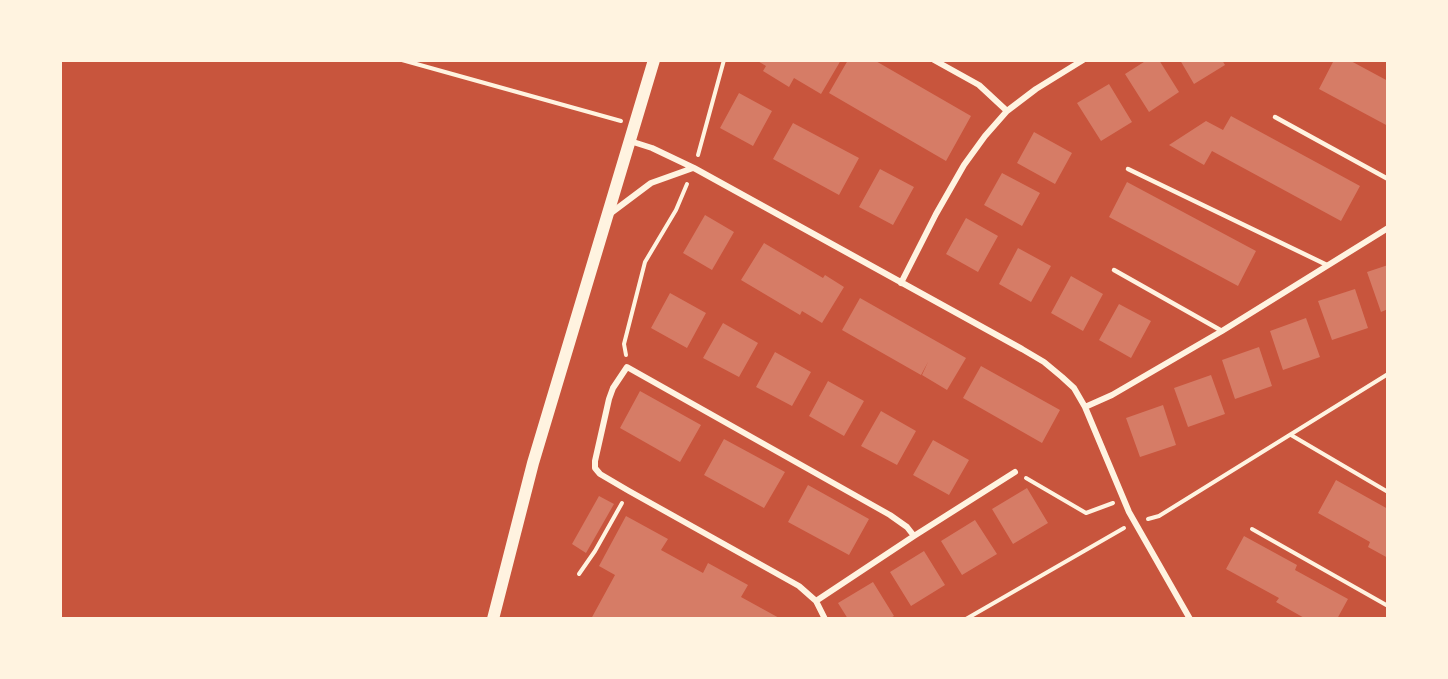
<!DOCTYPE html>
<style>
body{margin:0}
#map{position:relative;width:1448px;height:679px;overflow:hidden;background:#c8553d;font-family:"IBM Plex Serif",serif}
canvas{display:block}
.frame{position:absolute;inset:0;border:62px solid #fff3e0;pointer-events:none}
</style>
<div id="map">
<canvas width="1448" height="679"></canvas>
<div class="frame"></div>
</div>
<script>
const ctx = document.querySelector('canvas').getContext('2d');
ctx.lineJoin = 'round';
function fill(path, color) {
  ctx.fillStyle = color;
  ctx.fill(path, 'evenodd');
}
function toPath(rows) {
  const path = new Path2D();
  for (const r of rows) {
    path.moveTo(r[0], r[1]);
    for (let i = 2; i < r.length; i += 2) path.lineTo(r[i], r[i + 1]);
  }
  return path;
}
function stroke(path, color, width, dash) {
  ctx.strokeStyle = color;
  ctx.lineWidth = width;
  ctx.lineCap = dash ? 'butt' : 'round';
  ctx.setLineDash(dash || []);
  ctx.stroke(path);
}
fill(toPath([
 [756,60,841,60,821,94,794,78,789,87,763,71,766,66],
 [848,60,874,60,971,116,946,161,829,93],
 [1147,60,1159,60,1179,92,1149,112,1125,74],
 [1180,60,1222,60,1225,65,1194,84],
 [1334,60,1349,60,1388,81,1388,126,1319,89],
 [1109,84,1132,122,1101,141,1077,103],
 [739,93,772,111,753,146,720,128],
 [1231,116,1360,186,1341,221,1212,151,1204,165,1169,145,1206,121,1223,130],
 [793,123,859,158,839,195,773,159],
 [1034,132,1072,153,1055,184,1017,163],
 [880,169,914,187,893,225,859,207],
 [1002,173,1040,193,1022,226,984,205],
 [1127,182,1256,251,1238,286,1109,217],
 [705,215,734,232,712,270,683,253],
 [966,218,998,236,978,272,946,254],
 [764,243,823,278,825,275,844,287,822,323,802,311,800,315,741,280],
 [1018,248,1051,266,1031,302,999,284],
 [1388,265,1388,309,1381,312,1367,272],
 [1071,276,1103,294,1083,331,1051,313],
 [1355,289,1368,328,1332,340,1318,301],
 [670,293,706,313,687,348,651,328],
 [860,298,966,358,947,390,922,375,928,362,921,375,842,330],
 [1119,304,1151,321,1131,358,1099,340],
 [1306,318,1320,357,1283,370,1270,331],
 [723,323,758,343,739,377,703,358],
 [1259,347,1272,386,1235,399,1222,360],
 [775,352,811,372,792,406,756,387],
 [981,366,1060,410,1042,443,963,398],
 [1211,375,1225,414,1188,427,1174,388],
 [828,381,864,401,844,436,809,416],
 [640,391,701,425,680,462,620,428],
 [1163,405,1176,445,1140,457,1126,418],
 [881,411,916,431,897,465,861,446],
 [724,439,785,472,764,508,704,475],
 [933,440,969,460,949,495,913,475],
 [1336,480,1388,509,1388,558,1368,547,1370,542,1318,513],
 [808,485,869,519,849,555,788,522],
 [1027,488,1048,523,1013,544,992,509],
 [599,496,614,504,586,553,572,544],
 [626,516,668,539,661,550,703,573,708,563,748,585,741,597,781,619,591,619,615,575,599,566],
 [975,520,997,554,962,575,941,541],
 [1244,536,1297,565,1295,570,1348,599,1337,619,1306,619,1276,602,1279,598,1226,569],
 [924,551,945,585,911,606,890,572],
 [873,582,894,616,889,619,848,619,838,603]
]), '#d67c66');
stroke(toPath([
 [402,60,621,121],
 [698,155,724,60],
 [626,355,624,344,645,262,676,210,687,184],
 [1291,435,1388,492],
 [1026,478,1086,513,1113,503],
 [1148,519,1159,516,1388,374],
 [1252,529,1388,606],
 [579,574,595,551,622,503],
 [966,619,1124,528]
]), '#fff3e0', 4);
stroke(toPath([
 [1275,117,1388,179],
 [1128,169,1327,265],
 [1114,270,1222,331]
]), '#fff3e0', 4.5);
stroke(toPath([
 [934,60,979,85,1007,111],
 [630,141,652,148,694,168,1022,349,1044,362,1062,377,1074,388,1085,407,1129,512,1190,619],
 [611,213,651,183,693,168],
 [901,283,936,214,964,165,985,136,1007,111,1036,89,1083,60],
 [1085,407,1112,395,1222,331,1388,228],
 [816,601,914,536],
 [825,619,816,601,799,586,629,491,600,474,595,468,595,461,609,399,613,388,627,367,890,515,907,527,914,536,1015,472]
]), '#fff3e0', 6);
stroke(toPath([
 [493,619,533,463,654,60]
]), '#fff3e0', 12);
</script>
